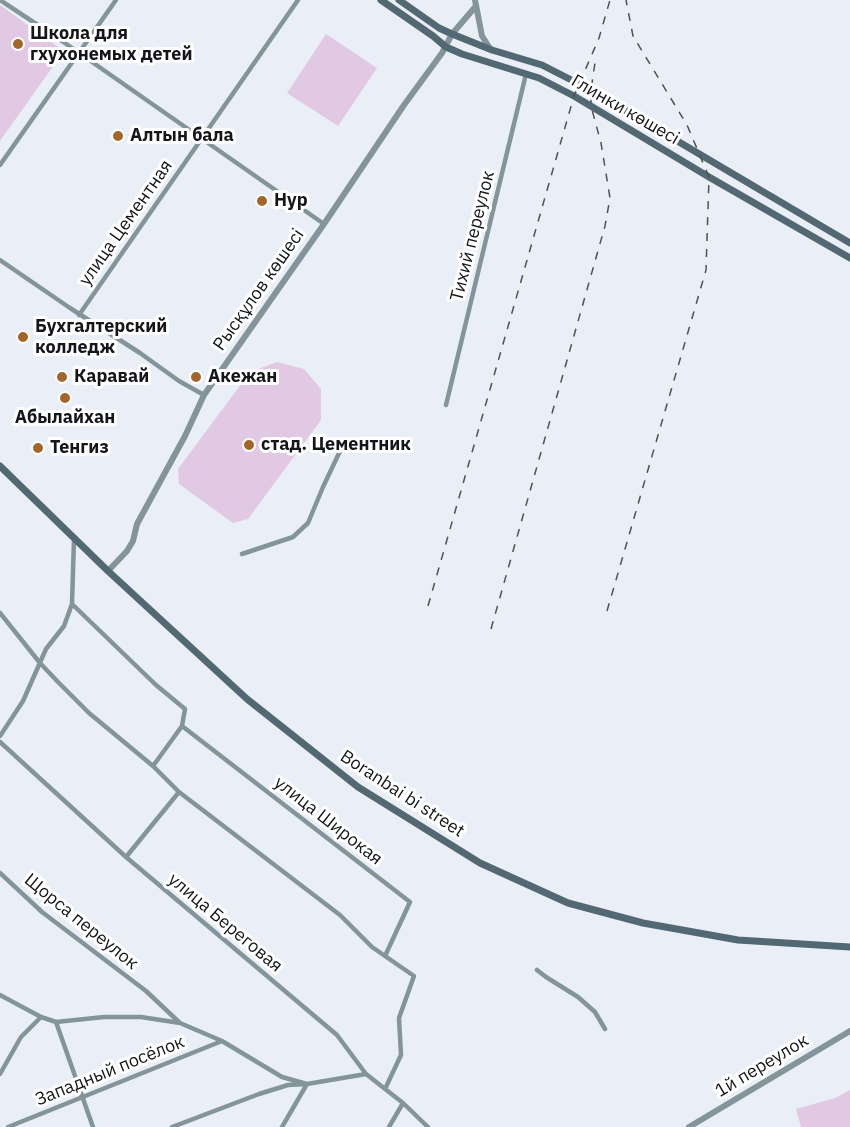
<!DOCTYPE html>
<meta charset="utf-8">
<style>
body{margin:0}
canvas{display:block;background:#e9eef7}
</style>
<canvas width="850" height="1127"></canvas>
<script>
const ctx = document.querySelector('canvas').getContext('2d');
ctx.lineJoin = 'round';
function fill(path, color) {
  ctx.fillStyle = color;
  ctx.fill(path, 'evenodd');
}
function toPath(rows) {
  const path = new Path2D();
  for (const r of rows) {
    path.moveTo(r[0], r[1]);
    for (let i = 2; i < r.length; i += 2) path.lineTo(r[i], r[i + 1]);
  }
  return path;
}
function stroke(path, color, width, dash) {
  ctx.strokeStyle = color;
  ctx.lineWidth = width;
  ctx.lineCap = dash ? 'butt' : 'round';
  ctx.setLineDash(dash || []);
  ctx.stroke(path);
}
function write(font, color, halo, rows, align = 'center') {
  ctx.font = font + ' "IBM Plex Sans",sans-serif';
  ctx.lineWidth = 6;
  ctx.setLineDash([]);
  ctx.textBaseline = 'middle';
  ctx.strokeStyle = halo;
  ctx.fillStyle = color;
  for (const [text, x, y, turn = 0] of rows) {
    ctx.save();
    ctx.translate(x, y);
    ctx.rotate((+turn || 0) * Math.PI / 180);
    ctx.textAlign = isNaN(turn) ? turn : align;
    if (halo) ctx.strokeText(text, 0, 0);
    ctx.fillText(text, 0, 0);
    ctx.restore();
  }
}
fill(toPath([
 [0,5,64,51,0,141],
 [326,34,377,68,338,126,287,93],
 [277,362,304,369,321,389,321,420,248,519,233,523,179,484,178,469,250,372],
 [850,1090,850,1127,801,1127,796,1109,835,1098]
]), '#e2c9e3');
stroke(toPath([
 [0,0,62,41,324,224],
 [0,165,116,0],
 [0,260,70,308,140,353,179,381,204,395],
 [79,315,298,0],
 [446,405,526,74],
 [242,554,293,537,308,523,323,487,341,449,353,442],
 [72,604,156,685,185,709,182,726,153,766],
 [0,613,40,663,58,682,89,713,153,766,179,792,340,915,372,947,414,976,399,1018,401,1055,385,1089],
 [182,726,410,902,385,956],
 [0,736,23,701,46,649,64,626,72,604,74,539],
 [0,742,126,857,337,1035,366,1074,403,1103,428,1127],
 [126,857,179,792],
 [0,873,42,912,146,991,180,1023],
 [537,970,546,977,578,997,595,1012,605,1029],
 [0,995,41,1017,56,1022,93,1127],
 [56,1022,104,1017,141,1017,180,1023,222,1041,282,1077,307,1084],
 [0,1074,21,1037,41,1017],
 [8,1127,222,1041],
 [172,1127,259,1094,288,1085,307,1084,366,1074],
 [282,1127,307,1084],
 [389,1127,403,1103]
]), '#84949b', 4.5);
stroke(toPath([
 [475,0,482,36,491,50],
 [108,571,127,551,133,541,137,524,185,436,204,395,324,224,404,105,442,53,452,34,476,6],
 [689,1127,850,1031]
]), '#84949b', 6);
stroke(toPath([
 [381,0,433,36,446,47,462,54,539,78,574,96,709,177,850,258],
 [399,0,439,28,452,34,492,50,542,65,591,90,850,243],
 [0,466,108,571,247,699,358,787,480,863,568,903,643,923,738,940,850,947]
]), '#526974', 7);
stroke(toPath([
 [428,606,574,96,599,38,610,0],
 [607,611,706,270,709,177,687,125,633,36,626,0],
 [491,629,605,226,610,198,601,143,591,106,591,90,596,56]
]), '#4e5155', 1.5, [8, 8]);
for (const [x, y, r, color] of [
 [18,44,6,"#a3662a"],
 [118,136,6,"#a3662a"],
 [262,201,6,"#a3662a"],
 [23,337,6,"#a3662a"],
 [62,377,6,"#a3662a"],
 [196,377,6,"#a3662a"],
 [65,398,6,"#a3662a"],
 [249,445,6,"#a3662a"],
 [38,448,6,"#a3662a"]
]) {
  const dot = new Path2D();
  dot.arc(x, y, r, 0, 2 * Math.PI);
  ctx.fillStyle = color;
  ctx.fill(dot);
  stroke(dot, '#fff', 2);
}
write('bold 18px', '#141619', '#fff', [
 ["Школа для",30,34],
 ["гхухонемых детей",30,55],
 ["Алтын бала",130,136],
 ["Нур",274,201],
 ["Бухгалтерский",35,327],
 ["колледж",35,348],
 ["Каравай",74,377],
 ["Акежан",208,377],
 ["Абылайхан",65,418,"center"],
 ["стад. Цементник",261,445],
 ["Тенгиз",50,448]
], 'left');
write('18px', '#141619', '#fff', [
 ["Глинки көшесі",625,110,30],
 ["улица Цементная",126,223,-55],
 ["Тихий переулок",473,236,-76],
 ["Рысқұлов көшесі",259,290,-55],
 ["Boranbai bi street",402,794,33],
 ["улица Широкая",328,821,38],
 ["Щорса переулок",81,922,39],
 ["улица Береговая",225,923,40],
 ["1й переулок",762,1066,-31],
 ["Западный посёлок",110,1071,-22]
]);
</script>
